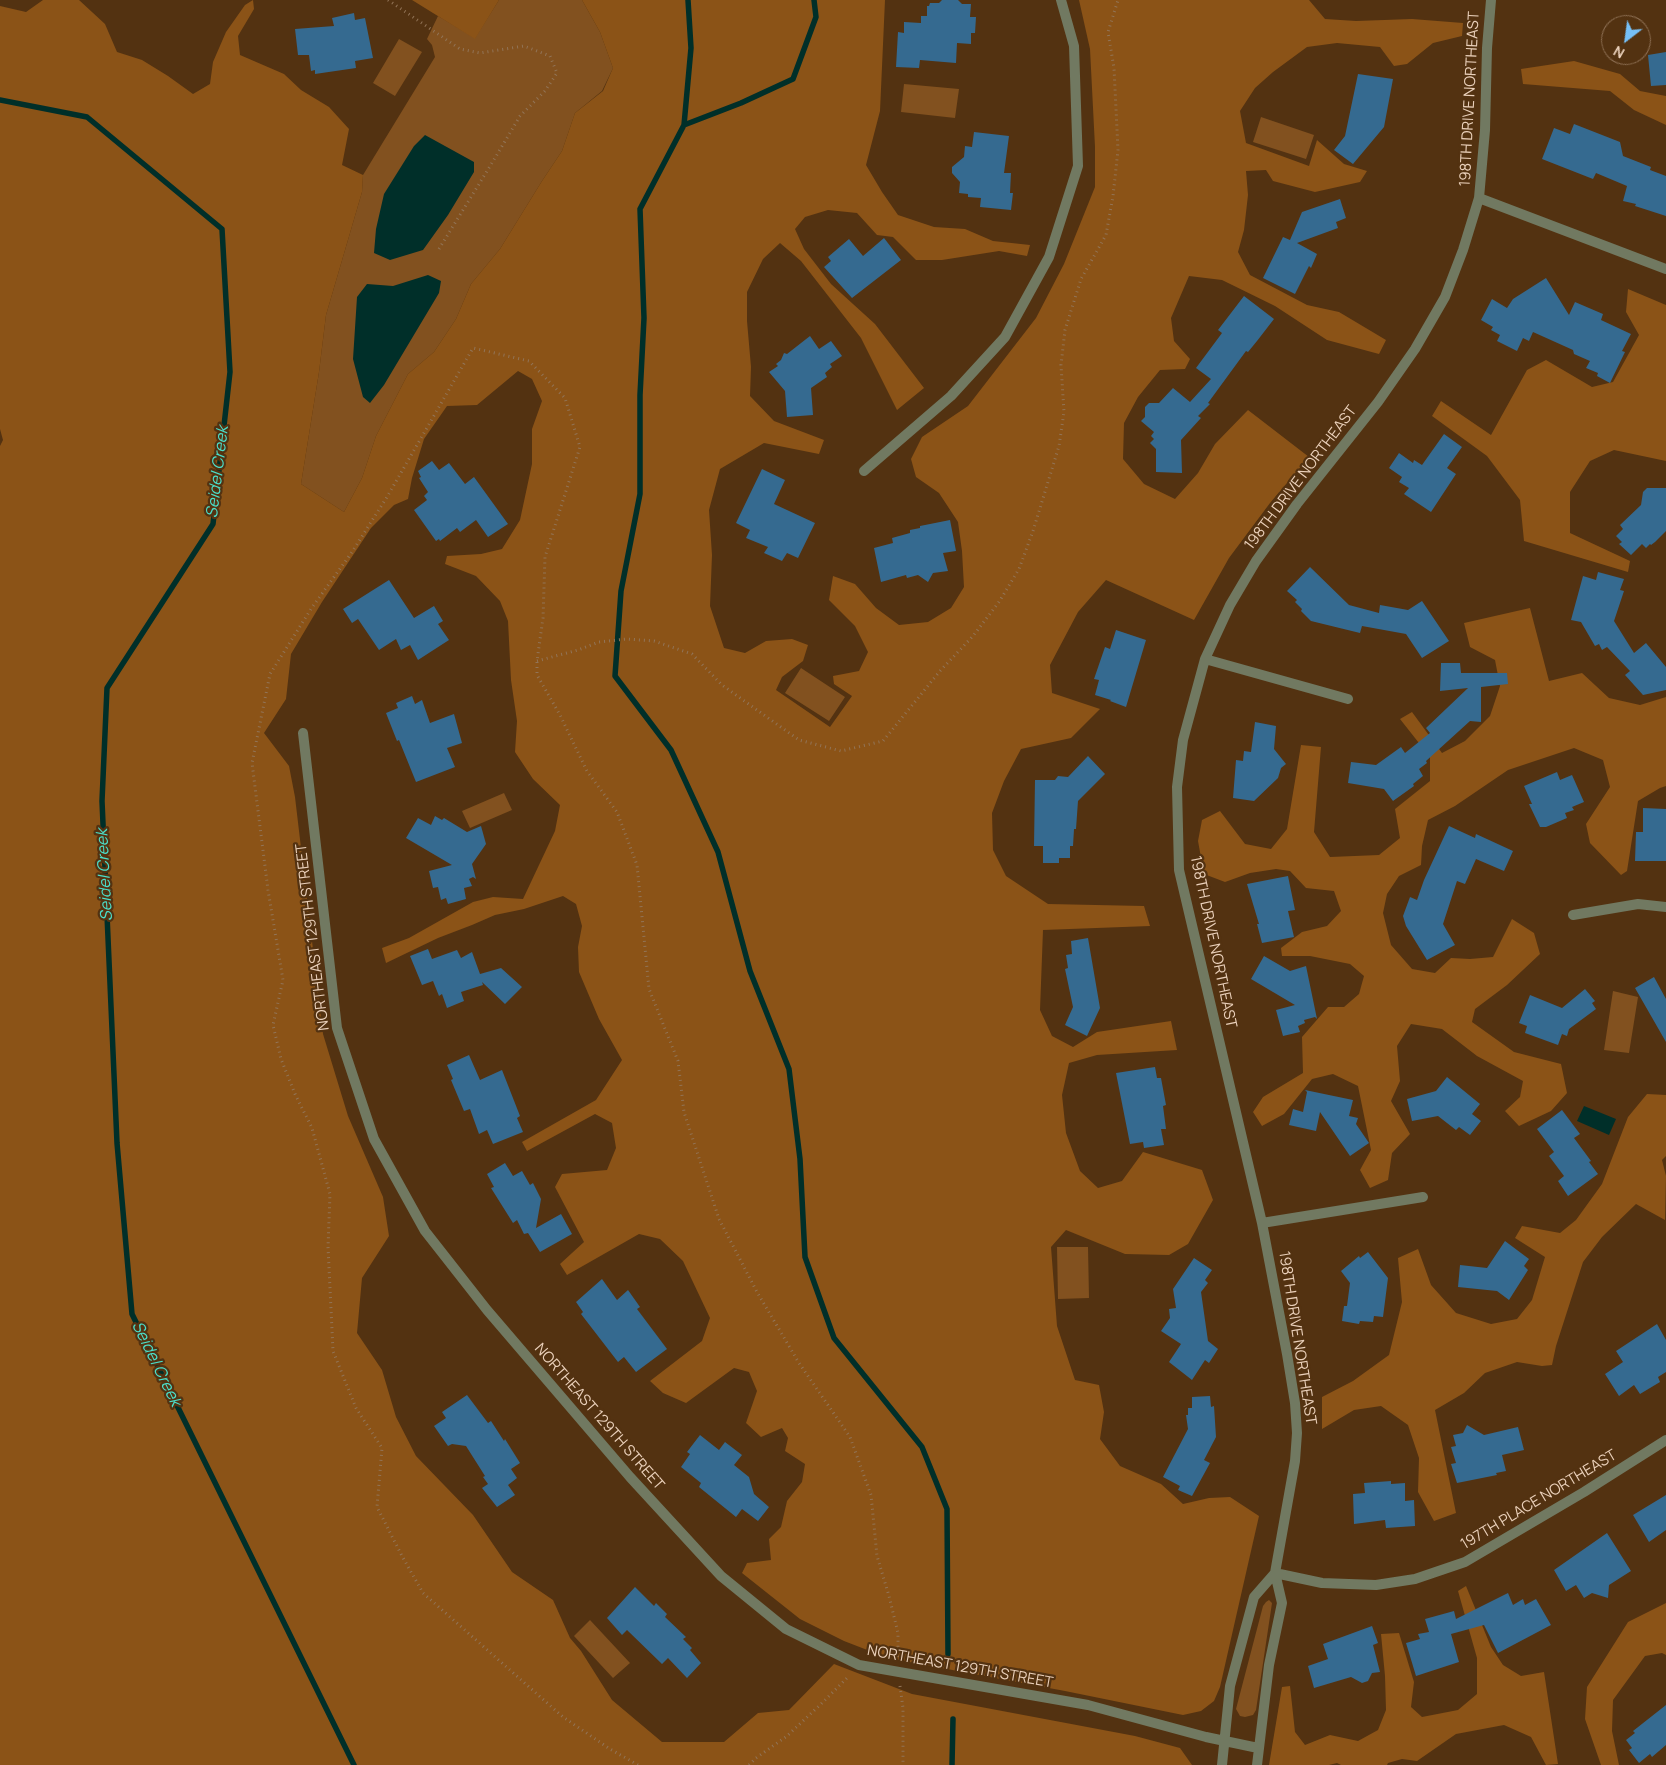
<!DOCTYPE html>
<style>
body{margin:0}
#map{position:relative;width:1666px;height:1765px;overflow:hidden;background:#533211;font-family:Manrope,sans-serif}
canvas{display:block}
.north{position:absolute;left:1601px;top:15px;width:50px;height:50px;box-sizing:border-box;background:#533211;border:1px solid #8f7155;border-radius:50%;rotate:210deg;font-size:14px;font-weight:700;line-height:20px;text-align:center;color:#ead0ba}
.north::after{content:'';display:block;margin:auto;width:18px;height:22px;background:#76c0f7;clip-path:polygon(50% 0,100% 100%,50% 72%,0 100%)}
</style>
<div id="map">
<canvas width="1666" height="1765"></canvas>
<div class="north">N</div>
</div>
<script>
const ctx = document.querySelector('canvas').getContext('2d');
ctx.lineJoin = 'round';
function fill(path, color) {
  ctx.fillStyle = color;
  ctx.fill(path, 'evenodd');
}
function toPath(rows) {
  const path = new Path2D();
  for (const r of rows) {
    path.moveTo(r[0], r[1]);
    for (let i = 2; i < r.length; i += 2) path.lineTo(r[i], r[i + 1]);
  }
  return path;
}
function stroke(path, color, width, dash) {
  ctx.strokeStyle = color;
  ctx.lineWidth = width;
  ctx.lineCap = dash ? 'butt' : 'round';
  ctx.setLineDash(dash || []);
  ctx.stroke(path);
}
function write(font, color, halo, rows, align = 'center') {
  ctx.font = font + ' Manrope,sans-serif';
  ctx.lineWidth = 4.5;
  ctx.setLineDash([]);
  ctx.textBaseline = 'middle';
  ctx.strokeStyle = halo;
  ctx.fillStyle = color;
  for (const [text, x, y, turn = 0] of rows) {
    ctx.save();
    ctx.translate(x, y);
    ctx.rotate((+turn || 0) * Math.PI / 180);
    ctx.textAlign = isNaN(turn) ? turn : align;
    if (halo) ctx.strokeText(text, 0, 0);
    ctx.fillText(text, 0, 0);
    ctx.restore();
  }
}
fill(toPath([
 [499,0,582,0,600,32,613,68,602,91,575,113,562,151,542,181,500,249,471,284,456,319,434,352,408,374,376,436,362,478,344,512,301,484,319,372,326,315,362,192,363,175,435,57,432,45,427,39,438,16,475,38],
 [399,39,422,52,395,96,373,83],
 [904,84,959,89,955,118,901,112],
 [1261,117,1314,135,1306,159,1253,142],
 [801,668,845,697,829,721,785,693],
 [504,793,512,810,470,828,462,811],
 [1613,991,1638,997,1629,1053,1604,1050],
 [1057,1247,1088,1247,1089,1298,1058,1299],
 [1269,1600,1272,1603,1256,1710,1253,1715,1245,1717,1240,1716,1236,1709,1263,1606,1266,1602],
 [590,1620,630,1663,613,1678,574,1636]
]), '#82511f');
fill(toPath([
 [43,0,79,0,105,24,117,52,142,60,168,76,193,94,210,84,213,62,226,32,245,5,253,0,254,9,238,36,240,55,284,74,301,90,329,107,349,129,342,165,363,175,362,192,326,315,319,372,301,484,344,512,362,478,376,436,408,374,434,352,456,319,471,284,500,249,542,181,562,151,575,113,603,91,613,68,600,32,582,0,885,0,880,111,866,165,882,192,898,215,934,227,965,229,993,241,1030,245,1027,256,999,251,942,260,916,260,893,237,877,235,857,213,828,210,805,217,795,229,804,249,831,284,875,324,924,388,897,410,861,338,801,261,780,243,763,259,747,292,747,321,751,367,750,396,774,421,824,440,819,454,764,443,720,469,709,510,712,555,710,606,724,648,745,653,766,641,792,639,808,645,803,661,782,677,776,690,830,727,852,696,834,684,833,676,859,671,868,652,855,626,829,600,833,576,855,584,876,608,899,625,928,622,951,608,964,587,962,551,958,522,939,493,916,477,911,459,922,437,968,406,1036,318,1064,264,1095,187,1095,147,1090,49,1079,0,1309,0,1325,19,1356,21,1412,19,1463,23,1462,36,1433,43,1407,64,1394,66,1380,47,1337,43,1307,47,1273,72,1255,88,1240,111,1246,143,1309,166,1317,140,1344,164,1367,171,1360,182,1315,192,1273,181,1266,170,1246,171,1248,195,1244,230,1238,252,1250,275,1307,305,1339,312,1386,340,1379,354,1327,340,1275,306,1222,280,1189,276,1171,318,1174,341,1190,359,1185,369,1160,370,1138,397,1124,423,1123,459,1144,484,1175,499,1198,473,1215,444,1248,410,1309,457,1270,503,1229,558,1194,620,1106,580,1078,612,1050,665,1052,693,1100,709,1071,738,1021,749,1004,781,992,813,993,850,1006,876,1048,904,1144,906,1150,926,1043,930,1040,1010,1052,1036,1073,1047,1097,1032,1171,1021,1177,1050,1097,1055,1069,1063,1062,1095,1066,1133,1080,1171,1098,1188,1122,1181,1143,1152,1202,1170,1213,1200,1188,1244,1169,1255,1125,1254,1066,1230,1051,1247,1057,1326,1075,1380,1099,1385,1104,1412,1100,1439,1120,1466,1161,1484,1183,1504,1209,1498,1230,1497,1259,1516,1220,1687,1214,1701,1201,1711,1183,1715,1065,1691,888,1658,844,1641,800,1619,742,1573,747,1563,771,1560,769,1539,781,1527,787,1501,802,1482,805,1464,785,1451,788,1438,782,1428,761,1437,746,1423,757,1391,749,1372,734,1368,686,1403,663,1393,650,1381,702,1341,710,1318,683,1261,660,1239,639,1234,567,1275,560,1264,584,1242,555,1187,562,1174,607,1170,616,1148,612,1123,595,1114,527,1151,522,1142,596,1100,622,1060,599,1019,579,972,578,947,582,926,576,904,563,896,524,909,495,915,472,925,438,938,386,963,382,948,409,938,473,902,493,897,523,899,555,831,560,805,533,779,515,752,517,721,511,680,508,621,500,601,476,576,445,564,447,556,481,554,502,549,520,520,532,464,532,429,542,401,532,379,518,371,477,405,447,406,424,439,412,478,408,499,394,505,371,528,322,602,291,654,286,699,264,733,289,766,295,797,323,1034,348,1116,383,1197,389,1236,362,1278,357,1333,382,1370,396,1417,416,1456,473,1515,512,1572,553,1600,570,1638,581,1651,612,1700,662,1742,724,1742,758,1713,789,1710,834,1664,912,1694,1135,1736,1180,1748,1192,1765,0,1765,0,446,3,440,0,429,0,6,26,12],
 [412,0,499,0,475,39],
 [1574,61,1620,74,1640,91,1666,96,1666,125,1634,110,1610,91,1523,84,1521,69],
 [1628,289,1666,305,1666,461,1614,450,1590,461,1570,492,1570,533,1630,561,1628,572,1524,541,1520,500,1487,456,1432,416,1441,401,1491,435,1527,370,1546,360,1592,387,1613,382,1639,335,1626,312],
 [1530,608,1549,681,1582,673,1609,698,1640,705,1666,697,1666,786,1660,788,1638,801,1627,871,1621,875,1590,843,1586,824,1610,787,1603,760,1574,748,1508,770,1455,806,1428,820,1422,846,1421,865,1399,876,1387,894,1383,913,1391,945,1412,969,1435,973,1451,958,1470,959,1493,957,1512,919,1534,933,1540,954,1507,985,1475,1009,1472,1022,1514,1052,1561,1064,1567,1093,1551,1111,1519,1126,1505,1111,1520,1097,1523,1081,1477,1056,1442,1029,1411,1024,1397,1046,1400,1081,1391,1101,1410,1134,1392,1153,1388,1180,1370,1188,1360,1170,1371,1150,1358,1086,1333,1074,1312,1079,1284,1114,1262,1126,1253,1112,1263,1097,1303,1073,1302,1037,1328,1007,1344,1007,1359,994,1364,976,1350,964,1310,956,1282,956,1281,948,1302,932,1327,926,1341,911,1334,891,1306,888,1290,871,1276,869,1250,873,1225,882,1204,874,1198,841,1202,820,1220,811,1245,844,1271,849,1287,829,1301,745,1321,747,1314,832,1330,857,1379,855,1400,838,1395,809,1430,781,1430,757,1400,719,1412,712,1442,753,1465,741,1490,716,1500,686,1495,660,1470,647,1464,623],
 [1647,1094,1666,1095,1666,1156,1662,1160,1666,1176,1665,1220,1636,1204,1602,1237,1583,1262,1556,1346,1552,1365,1542,1366,1517,1362,1485,1373,1464,1393,1435,1410,1456,1513,1434,1521,1418,1492,1419,1458,1408,1425,1381,1406,1354,1410,1322,1429,1322,1397,1353,1381,1389,1355,1402,1302,1398,1258,1418,1249,1431,1285,1456,1313,1491,1324,1517,1319,1532,1300,1545,1257,1515,1238,1522,1226,1560,1233,1576,1220,1602,1184,1628,1117],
 [1466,1586,1491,1647,1503,1665,1521,1676,1544,1672,1558,1764,1546,1765,1531,1737,1504,1725,1456,1734,1417,1761,1402,1759,1388,1763,1387,1765,1341,1765,1337,1763,1329,1765,1269,1765,1282,1687,1290,1686,1295,1732,1305,1745,1330,1735,1358,1741,1378,1730,1386,1710,1385,1676,1381,1634,1399,1633,1414,1682,1411,1707,1422,1717,1458,1710,1477,1694,1477,1658,1458,1591],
 [1666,1603,1666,1655,1662,1653,1645,1656,1613,1700,1612,1731,1619,1765,1601,1765,1585,1719,1587,1687,1628,1622]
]), '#8b5317');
fill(toPath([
 [425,135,474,162,474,172,448,215,423,250,390,260,374,253,376,229,384,194,414,146],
 [428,275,441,281,439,293,384,385,370,403,363,397,353,359,357,297,367,284,393,286],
 [1584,1106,1616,1119,1609,1135,1577,1121]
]), '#002f29');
stroke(toPath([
 [814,0,816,17,793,79,741,103,684,125,640,209,644,318,640,395,640,494,621,591,615,676,671,750,718,852,750,971,789,1069,800,1159,805,1257,834,1338,922,1447,947,1509,948,1654],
 [0,100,87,117,222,229,230,372,213,524,107,688,102,801,117,1143,132,1314,354,1765],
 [684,125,691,48,688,0],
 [952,1765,953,1719]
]), '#002f29', 5.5);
fill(toPath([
 [942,0,958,0,962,4,971,4,970,17,976,17,975,33,971,33,971,44,957,43,956,63,920,60,919,68,896,67,898,32,904,33,904,22,921,23,921,16,927,16,927,6,929,6,930,3,939,3],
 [354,13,355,20,365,18,373,58,355,61,356,68,315,74,315,70,311,71,309,55,298,55,295,29,334,26,332,18],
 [1666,52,1666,85,1651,86,1648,55],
 [1358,74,1393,79,1384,127,1353,164,1334,150,1345,136],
 [1574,124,1620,142,1623,156,1651,167,1650,170,1666,176,1666,216,1635,206,1636,204,1623,201,1627,186,1596,173,1593,179,1542,159,1554,128,1570,134],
 [974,132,1009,136,1004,173,1011,173,1010,193,1013,193,1011,210,980,207,981,198,968,197,968,194,959,193,960,182,952,173,952,167,964,157,965,146,972,147],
 [1340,199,1346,218,1336,222,1338,228,1297,243,1317,254,1311,268,1309,266,1295,294,1263,278,1283,237,1290,240,1302,212],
 [884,238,901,260,852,298,824,267,831,261,828,257,849,239,863,256],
 [1546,278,1569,315,1575,302,1603,314,1601,320,1631,334,1622,351,1625,352,1610,383,1597,376,1598,373,1586,368,1590,361,1574,354,1573,350,1533,332,1529,341,1523,338,1517,351,1497,341,1500,335,1491,330,1493,327,1481,320,1492,299,1507,308,1513,299],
 [1244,296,1274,319,1257,341,1248,352,1246,351,1208,403,1210,404,1198,416,1201,418,1181,440,1182,473,1156,472,1156,449,1150,443,1154,439,1151,436,1154,432,1141,421,1145,417,1145,407,1149,403,1159,403,1173,388,1190,402,1211,379,1196,368,1222,333,1218,330],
 [810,336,819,349,831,341,842,356,830,364,832,367,825,373,827,377,811,388,813,415,787,417,785,391,769,372,778,366,776,364,781,360,784,353,787,354],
 [1444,434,1462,447,1447,468,1456,474,1431,512,1404,494,1409,488,1399,482,1402,477,1389,468,1399,453,1413,463,1414,460,1422,465],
 [432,461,439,470,449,463,465,484,474,477,508,524,488,537,476,520,460,532,457,528,440,541,439,539,436,541,414,510,427,500,424,496,428,492,419,478,421,477,418,471],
 [762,469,785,480,774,504,815,523,798,558,787,553,782,561,764,553,768,547,746,538,750,530,736,523],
 [1647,488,1666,488,1666,531,1655,542,1651,545,1650,544,1646,548,1642,544,1631,555,1619,544,1622,542,1616,536,1623,529,1620,525,1641,505,1643,492],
 [950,520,956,551,943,553,948,571,933,573,928,582,918,575,907,578,906,575,881,582,874,548,893,543,892,538,910,533,910,530,920,528,920,526],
 [1310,567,1349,605,1379,613,1380,605,1408,610,1422,601,1449,641,1422,658,1406,634,1362,626,1360,633,1311,621,1301,611,1302,609,1295,602,1297,600,1287,591],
 [1598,572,1624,579,1620,590,1624,591,1614,621,1634,653,1646,643,1666,667,1666,690,1643,695,1625,675,1630,671,1607,647,1602,650,1599,644,1595,646,1581,622,1571,620,1583,576,1596,580],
 [389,580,414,618,434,606,443,621,438,624,449,640,418,660,410,645,401,650,396,639,379,650,358,619,352,623,343,609],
 [1116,630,1146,640,1126,707,1110,701,1111,700,1095,695,1099,680,1094,679,1105,647,1110,649],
 [1441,663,1460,663,1461,673,1507,673,1508,684,1481,687,1481,722,1470,721,1426,761,1427,763,1419,769,1423,776,1413,784,1414,786,1393,801,1384,789,1348,783,1351,762,1376,765,1401,747,1405,753,1430,733,1426,728,1468,688,1440,691],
 [412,696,415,704,422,700,430,723,454,714,462,743,447,748,455,767,416,782,399,740,397,741,386,713,398,708,396,703],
 [1255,722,1276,726,1274,749,1286,764,1281,768,1278,778,1254,801,1233,798,1236,760,1243,761,1244,751,1251,752],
 [1088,756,1105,774,1078,801,1076,829,1074,829,1073,846,1070,846,1070,858,1059,858,1059,863,1043,863,1043,846,1034,846,1035,780,1055,780,1058,776,1068,777],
 [1557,772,1560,780,1572,775,1584,802,1572,807,1574,810,1565,813,1567,818,1546,827,1540,827,1529,804,1532,804,1524,786],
 [1643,808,1666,809,1666,861,1635,861,1636,832,1643,832],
 [435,816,442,820,444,818,467,832,481,826,486,844,472,864,476,879,473,877,469,879,472,886,464,888,466,899,448,904,446,898,441,900,438,887,433,888,429,871,452,865,406,838,418,818,431,825],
 [1449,826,1475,838,1476,834,1513,851,1504,871,1476,859,1465,884,1457,881,1443,924,1455,945,1427,960,1406,926,1403,916,1410,897,1417,900,1424,880],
 [1288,876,1295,910,1288,911,1294,937,1262,943,1257,924,1259,924,1247,884],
 [1088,938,1100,1008,1087,1036,1065,1025,1073,1007,1065,969,1068,968,1066,955,1072,954,1071,941],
 [428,949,432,959,457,950,461,958,472,952,480,974,501,968,522,987,505,1004,482,982,483,985,461,992,464,1001,447,1008,442,994,439,996,433,981,422,985,410,956],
 [1264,956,1290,971,1306,966,1317,1019,1315,1017,1304,1020,1305,1023,1298,1026,1300,1032,1283,1036,1276,1010,1295,1005,1251,979],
 [1654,977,1666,999,1666,1042,1635,988],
 [1585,989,1595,1001,1592,1003,1596,1009,1569,1029,1567,1036,1562,1034,1558,1045,1525,1033,1527,1026,1519,1023,1530,995,1562,1008],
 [469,1055,480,1080,502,1070,520,1116,517,1118,523,1132,493,1144,487,1130,479,1134,470,1109,464,1111,451,1080,453,1079,447,1065],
 [1155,1067,1157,1078,1161,1078,1166,1105,1163,1106,1166,1129,1161,1129,1164,1145,1144,1148,1143,1142,1130,1144,1116,1073],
 [1447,1077,1480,1104,1472,1114,1481,1121,1470,1135,1459,1127,1456,1130,1438,1116,1412,1121,1407,1099,1436,1091],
 [1305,1090,1353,1100,1349,1116,1358,1118,1356,1124,1369,1143,1350,1156,1320,1112,1316,1131,1289,1125,1293,1109,1303,1112,1307,1092],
 [1562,1110,1580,1134,1574,1138,1591,1161,1589,1162,1598,1174,1568,1196,1558,1181,1564,1176,1549,1156,1554,1152,1537,1129],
 [505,1163,513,1176,522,1171,530,1185,533,1183,541,1199,536,1228,561,1214,572,1234,540,1252,528,1233,524,1234,517,1220,513,1223,491,1188,494,1187,487,1174],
 [1505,1241,1529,1259,1524,1266,1528,1270,1509,1300,1497,1291,1458,1287,1460,1265,1487,1268],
 [1368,1252,1388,1278,1383,1317,1374,1316,1373,1322,1360,1321,1359,1324,1342,1321,1344,1306,1347,1306,1350,1283,1341,1271,1359,1256,1360,1258],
 [1194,1258,1212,1270,1205,1280,1208,1283,1201,1292,1208,1341,1218,1349,1209,1363,1205,1360,1192,1380,1169,1362,1181,1344,1161,1331,1170,1318,1169,1309,1176,1308,1173,1289],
 [602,1279,617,1300,628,1290,640,1307,637,1309,667,1349,636,1372,624,1357,618,1362,581,1314,583,1312,576,1302],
 [1657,1324,1666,1340,1666,1372,1658,1377,1660,1382,1640,1394,1634,1385,1619,1396,1605,1374,1623,1362,1616,1351],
 [467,1395,488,1423,491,1421,504,1441,505,1439,520,1463,511,1469,517,1478,508,1485,515,1495,497,1507,482,1488,488,1484,483,1477,485,1476,466,1446,452,1444,448,1446,434,1426,446,1418,442,1412],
 [1210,1396,1211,1407,1214,1406,1216,1437,1204,1460,1210,1463,1192,1496,1178,1490,1180,1486,1163,1477,1188,1429,1186,1415,1188,1415,1188,1408,1192,1408,1192,1397],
 [1467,1425,1484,1435,1518,1427,1524,1450,1502,1455,1506,1471,1496,1473,1497,1475,1457,1483,1451,1464,1456,1463,1451,1447,1456,1446,1453,1435,1463,1433],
 [700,1435,719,1450,725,1442,742,1455,734,1465,749,1477,754,1494,769,1507,758,1521,742,1509,736,1517,699,1487,701,1483,681,1467,690,1454,687,1452],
 [1391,1481,1391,1484,1405,1483,1405,1501,1414,1500,1415,1526,1386,1528,1385,1520,1354,1524,1353,1494,1365,1493,1364,1483],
 [1666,1495,1666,1530,1649,1542,1633,1515],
 [1607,1533,1631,1571,1609,1585,1608,1598,1592,1593,1584,1598,1576,1585,1566,1591,1554,1570],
 [635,1587,654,1606,656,1603,667,1614,665,1617,686,1637,683,1639,692,1648,690,1650,701,1663,687,1678,668,1658,662,1664,627,1630,622,1635,607,1618],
 [1508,1593,1513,1605,1523,1599,1525,1605,1536,1599,1551,1625,1498,1653,1484,1625,1451,1634,1459,1662,1416,1676,1406,1643,1420,1639,1418,1634,1429,1632,1425,1619,1454,1611,1456,1619],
 [1372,1626,1378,1643,1373,1645,1380,1672,1372,1673,1368,1681,1362,1683,1351,1677,1314,1688,1308,1666,1328,1659,1323,1644],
 [1666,1705,1666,1745,1652,1757,1650,1754,1639,1763,1629,1750,1632,1748,1626,1740,1635,1733,1633,1731]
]), '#356a90');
stroke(toPath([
 [388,0,460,49,480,53,524,46,550,56,557,73,545,91,520,116,495,158,439,249],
 [537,661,578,650,599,642,627,639,654,641,692,654,722,685,799,740,841,751,883,741,940,671,973,636,999,602,1019,569,1033,531,1059,446,1064,412,1061,365,1065,330,1081,279,1106,235,1113,196,1118,150,1114,68,1108,32,1118,0],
 [900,1686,903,1708,903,1765],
 [638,1765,610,1749,563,1717,423,1593,402,1556,377,1507,382,1448,356,1408,333,1351,328,1247,330,1194,312,1128,295,1094,281,1059,273,1025,283,980,268,890,252,763,270,674,311,609,352,552,387,497,473,348,529,361,565,398,580,447,545,557,543,618,537,661,537,675,560,715,587,771,617,812,637,865,649,989,678,1061,684,1112,719,1219,757,1292,799,1363,850,1437,871,1495,877,1556,889,1596,898,1633,898,1657],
 [749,1765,756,1758,787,1736,821,1704,849,1676]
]), '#927457', 3, [1, 4]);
stroke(toPath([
 [1479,198,1666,269],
 [864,471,951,396,1005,337,1049,257,1078,166,1074,46,1061,0],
 [1205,659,1348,699],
 [303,733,337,1028,374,1139,425,1231,487,1310,630,1477,721,1576,786,1629,859,1665,1088,1705,1206,1737,1258,1748],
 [1573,915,1638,904,1666,907],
 [1262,1223,1423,1197],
 [1275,1573,1322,1583,1376,1585,1415,1579,1465,1562,1584,1492,1666,1440],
 [1222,1765,1230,1686,1254,1597,1275,1573],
 [1257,1765,1269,1665,1282,1603,1275,1573,1295,1461,1297,1433,1295,1403,1287,1354,1262,1223,1179,870,1177,787,1183,740,1205,659,1230,605,1256,561,1297,504,1378,402,1415,349,1445,297,1463,250,1479,198,1485,130,1487,48,1491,0]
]), '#717961', 10);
write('15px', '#ead0ba', '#533211', [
 ["198TH DRIVE NORTHEAST",1470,99,-87],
 ["198TH DRIVE NORTHEAST",1301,478,-53],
 ["NORTHEAST 129TH STREET",313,937,-97],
 ["198TH DRIVE NORTHEAST",1213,942,78],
 ["198TH DRIVE NORTHEAST",1297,1338,81],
 ["NORTHEAST 129TH STREET",599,1417,49],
 ["197TH PLACE NORTHEAST",1539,1500,-31],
 ["NORTHEAST 129TH STREET",960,1667,10]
]);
write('italic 16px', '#4bdfcb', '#533211', [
 ["Seidel Creek",218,472,-83],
 ["Seidel Creek",105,875,-93],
 ["Seidel Creek",156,1364,64]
]);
</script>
